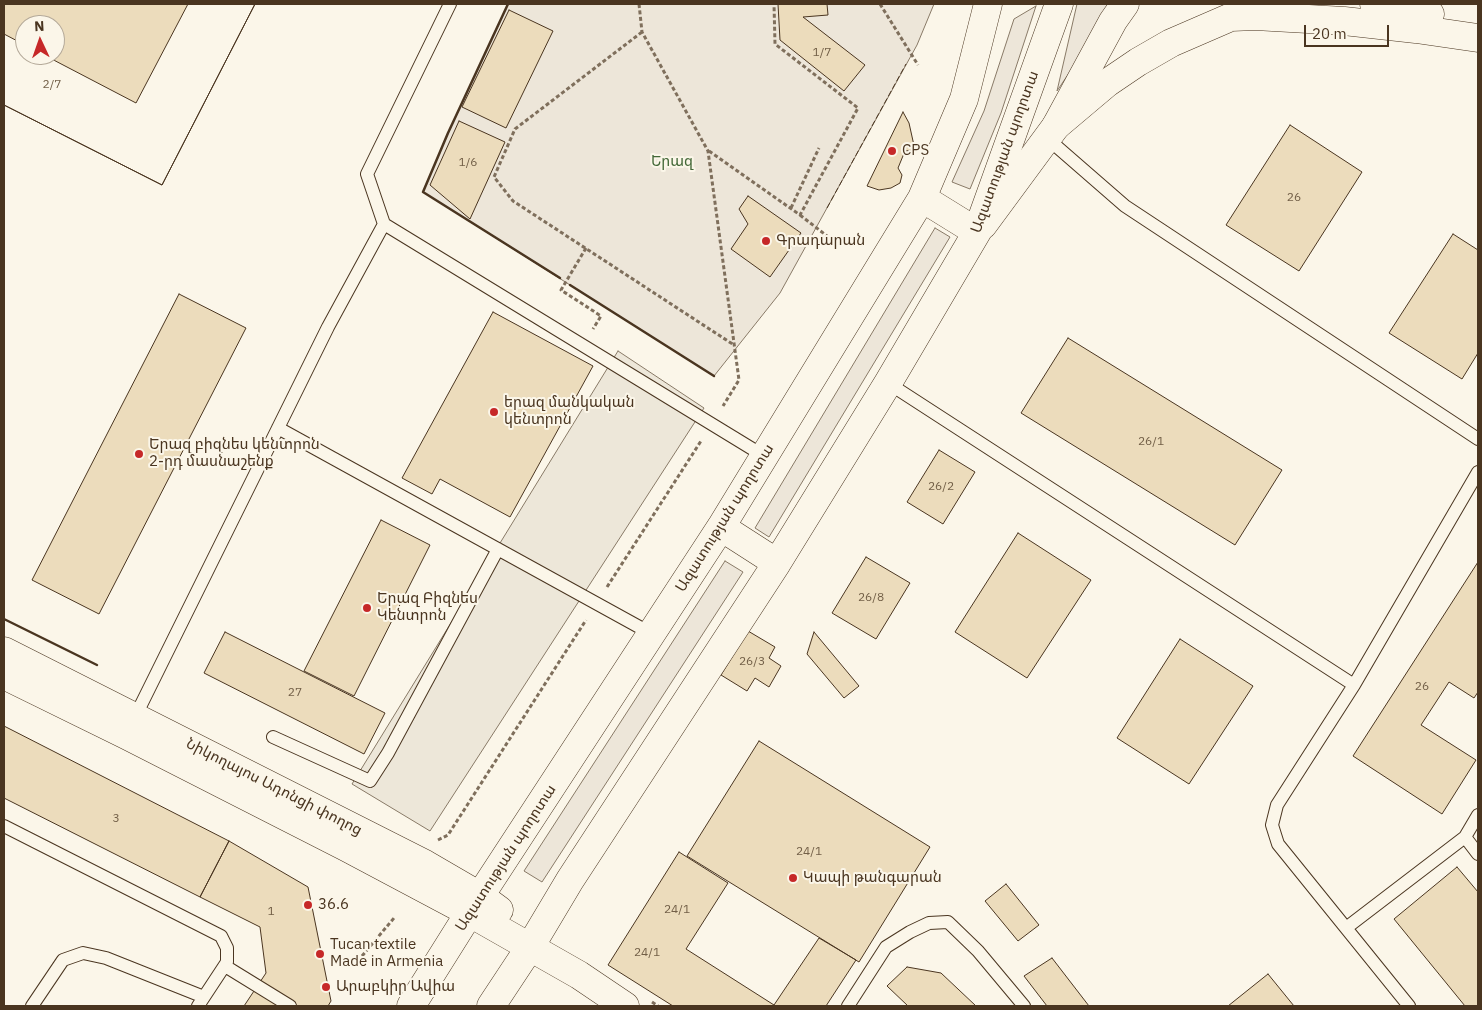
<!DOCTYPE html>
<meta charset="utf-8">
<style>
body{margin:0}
#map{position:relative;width:1482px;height:1010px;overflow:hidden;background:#fbf6e9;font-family:"IBM Plex Sans",sans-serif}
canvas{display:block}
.frame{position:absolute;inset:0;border:5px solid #4a3520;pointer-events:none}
.north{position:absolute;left:15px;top:15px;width:50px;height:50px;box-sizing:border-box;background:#fbf6e9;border:1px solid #b4a999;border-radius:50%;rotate:357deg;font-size:14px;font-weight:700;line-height:20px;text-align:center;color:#4a3520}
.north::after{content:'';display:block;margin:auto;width:18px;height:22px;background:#c62828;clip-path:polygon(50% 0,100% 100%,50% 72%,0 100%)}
.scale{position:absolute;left:1304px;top:25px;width:85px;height:22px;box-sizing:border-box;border:2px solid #4a3520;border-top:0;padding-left:6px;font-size:15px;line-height:18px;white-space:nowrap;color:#4a3520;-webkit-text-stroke:4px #fbf6e9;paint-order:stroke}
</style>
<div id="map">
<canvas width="1482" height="1010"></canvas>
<div class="frame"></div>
<div class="north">N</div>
<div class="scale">20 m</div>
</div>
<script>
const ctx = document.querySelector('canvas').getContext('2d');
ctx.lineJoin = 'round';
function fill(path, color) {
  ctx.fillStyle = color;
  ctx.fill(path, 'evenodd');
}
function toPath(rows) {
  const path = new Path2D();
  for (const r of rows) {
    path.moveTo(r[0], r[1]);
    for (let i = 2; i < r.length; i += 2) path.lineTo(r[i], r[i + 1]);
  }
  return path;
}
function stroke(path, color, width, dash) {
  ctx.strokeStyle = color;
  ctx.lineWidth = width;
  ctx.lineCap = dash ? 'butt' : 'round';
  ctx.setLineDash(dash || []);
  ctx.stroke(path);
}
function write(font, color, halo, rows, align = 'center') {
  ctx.font = font + ' "IBM Plex Sans","Noto Sans Armenian",sans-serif';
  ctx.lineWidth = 4;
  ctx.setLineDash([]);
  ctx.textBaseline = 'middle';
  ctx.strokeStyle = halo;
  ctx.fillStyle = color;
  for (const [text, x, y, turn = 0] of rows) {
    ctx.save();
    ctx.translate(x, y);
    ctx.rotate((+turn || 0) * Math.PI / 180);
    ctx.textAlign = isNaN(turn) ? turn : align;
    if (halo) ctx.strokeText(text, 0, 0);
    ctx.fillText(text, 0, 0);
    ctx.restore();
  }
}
const green = toPath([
 [508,4,934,4,917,45,780,293,714,376,423,192,448,133,508,4],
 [1077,4,1113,4,1108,15,1057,91,1077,4],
 [1036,6,1001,113,970,189,952,182,984,111,1014,19,1036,6],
 [935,228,950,237,769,537,755,528,935,228],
 [725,561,743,572,542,882,524,871,725,561]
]);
fill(green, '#ede6d9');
stroke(green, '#887966', 1);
const parking = toPath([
 [618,351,704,408,430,831,352,784,618,351]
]);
fill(parking, '#ede7d9');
stroke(parking, '#887966', 1);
const building = toPath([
 [4,4,255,4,162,185,4,105,4,4],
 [25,25,55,25,55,55,25,55,25,25],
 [188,4,255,4,162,185,4,105,4,34,25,45,25,55,44,55,136,103,188,4],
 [778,4,827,4,828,15,803,17,865,65,844,91,780,40,778,4],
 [509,10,553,31,506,128,462,107,509,10],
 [903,112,909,123,915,150,905,151,898,168,902,175,900,183,891,188,879,190,867,186,903,112],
 [459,121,505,142,470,219,430,185,459,121],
 [1290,125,1362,172,1299,271,1226,225,1290,125],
 [748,196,801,233,770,277,731,249,748,224,739,209,748,196],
 [1453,234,1478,250,1478,353,1462,379,1389,333,1453,234],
 [179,294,246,328,99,614,32,580,179,294],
 [493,312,593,366,510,517,440,479,432,494,402,478,493,312],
 [1068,338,1282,470,1235,545,1021,413,1068,338],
 [939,450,975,472,943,524,907,502,939,450],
 [381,520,430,545,354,696,304,671,381,520],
 [1018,533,1091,580,1027,678,955,632,1018,533],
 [866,557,910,583,876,639,832,613,866,557],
 [1478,562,1478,692,1474,698,1449,682,1421,725,1476,760,1442,814,1353,756,1478,562],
 [748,631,775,647,769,658,781,666,769,687,755,678,747,691,721,675,748,631],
 [225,632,385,713,364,754,204,673,225,632],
 [814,632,859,686,844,698,807,654,814,632],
 [1180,639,1253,686,1189,784,1117,738,1180,639],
 [4,726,229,841,200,897,4,798,4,726],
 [759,741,930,847,859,962,687,856,759,741],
 [229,841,308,887,331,1001,328,1006,244,1006,266,973,260,927,200,897,229,841],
 [679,852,728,883,686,949,774,1005,819,938,856,960,826,1006,673,1006,608,965,679,852],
 [1457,867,1478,892,1478,1006,1465,1006,1394,919,1457,867],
 [1006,884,1039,925,1018,941,985,901,1006,884],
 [1052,958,1089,1006,1047,1006,1024,976,1052,958],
 [907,967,941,973,976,1006,908,1006,887,986,907,967],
 [1268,974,1294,1006,1228,1006,1268,974]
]);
fill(building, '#ecdcbc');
stroke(building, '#4a3520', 1);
const service = toPath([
 [1048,139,1125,206,1478,439],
 [384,224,367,174,450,4],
 [888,383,1354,685],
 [278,428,652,634],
 [134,719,328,327,384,224,764,456],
 [273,737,370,781,388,753,498,549],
 [4,826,221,936,227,948,227,962,198,1006],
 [1465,837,1478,854],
 [1346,928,1465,837,1478,815],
 [225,966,290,1006],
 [32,1006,63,960,83,953,106,958,204,997],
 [848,1006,886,947,910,932,929,923,948,922,978,951,1024,1006],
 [1409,1006,1278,844,1272,825,1277,805,1354,685,1478,472]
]);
const tertiary = toPath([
 [1374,4,1430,14],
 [1056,126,1107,83,1138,62,1171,43,1231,17,1255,16,1344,21,1416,29,1478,38],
 [4,651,425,864,480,896,499,910],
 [4,675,126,735,346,847,470,913,579,975,625,1006]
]);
const secondary = toPath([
 [983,225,1056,126,1113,21,1125,4]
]);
const primary = toPath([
 [922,198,977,232],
 [721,527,777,563],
 [411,1006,480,896,721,527,922,198,964,99,988,4],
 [491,1006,530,947,570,880,777,563,888,383,977,232,1059,4]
]);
stroke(service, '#4a3520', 14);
stroke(tertiary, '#4a3520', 29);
stroke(secondary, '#4a3520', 29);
stroke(primary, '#4a3520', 29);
stroke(toPath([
 [639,4,642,32,708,151,739,380,723,406],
 [880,4,918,65],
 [642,32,515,129,494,177,513,201,734,345],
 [709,151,800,215,858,108,775,44,774,4],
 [791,208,819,148],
 [800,215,827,236],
 [586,248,561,290,601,316,593,329],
 [607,587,701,441],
 [438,840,448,835,586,620],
 [362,956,394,918],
 [652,1002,658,1006]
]), '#7f6f5c', 3, [4, 2.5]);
stroke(service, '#fbf6e9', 12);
stroke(tertiary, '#fbf6e9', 28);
stroke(secondary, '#fbf6e9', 28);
stroke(primary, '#fbf6e9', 28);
stroke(toPath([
 [827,208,906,64]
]), '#4a3520', 1, [6, 2.5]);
stroke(toPath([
 [508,4,448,133,423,192,560,278],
 [570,285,714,376],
 [4,619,97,665]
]), '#4a3520', 2.5);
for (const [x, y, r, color] of [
 [892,151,5,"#c62828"],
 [766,241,5,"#c62828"],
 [494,412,5,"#c62828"],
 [139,454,5,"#c62828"],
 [367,608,5,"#c62828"],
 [793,878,5,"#c62828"],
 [308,905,5,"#c62828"],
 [320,954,5,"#c62828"],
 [326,987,5,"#c62828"]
]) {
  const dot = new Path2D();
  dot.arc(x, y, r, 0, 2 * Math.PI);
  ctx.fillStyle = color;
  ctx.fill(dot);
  stroke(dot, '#fbf6e9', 2);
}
write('12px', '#725f47', null, [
 ["1/7",822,53],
 ["2/7",52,85],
 ["1/6",468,163],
 ["26",1294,198],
 ["26/1",1151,442],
 ["26/2",941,487],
 ["26/8",871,598],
 ["26/3",752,662],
 ["26",1422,687],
 ["27",295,693],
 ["3",116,819],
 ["24/1",809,852],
 ["24/1",677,910],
 ["1",271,912],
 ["24/1",647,953]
]);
write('15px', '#4a3520', '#fbf6e9', [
 ["CPS",902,151],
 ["Գրադարան",776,241],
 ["երազ մանկական",504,403],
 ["կենտրոն",504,420],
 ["Երազ բիզնես կենտրոն",149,445],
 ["2-րդ մասնաշենք",149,462],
 ["Երազ Բիզնես",377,599],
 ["Կենտրոն",377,616],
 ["Կապի թանգարան",803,878],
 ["36.6",318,905],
 ["Tucan textile",330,945],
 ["Made in Armenia",330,962],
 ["Արաբկիր Ավիա",336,987]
], 'left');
write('15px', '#4a3520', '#fbf6e9', [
 ["Ազատության պողոտա",1005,152,-70],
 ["Ազատության պողոտա",725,518,-58],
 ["Նիկողայոս Ադոնցի փողոց",274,787,27],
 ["Ազատության պողոտա",506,858,-57]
]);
write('15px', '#436837', '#fbf6e9', [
 ["Երազ",672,162]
]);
</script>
